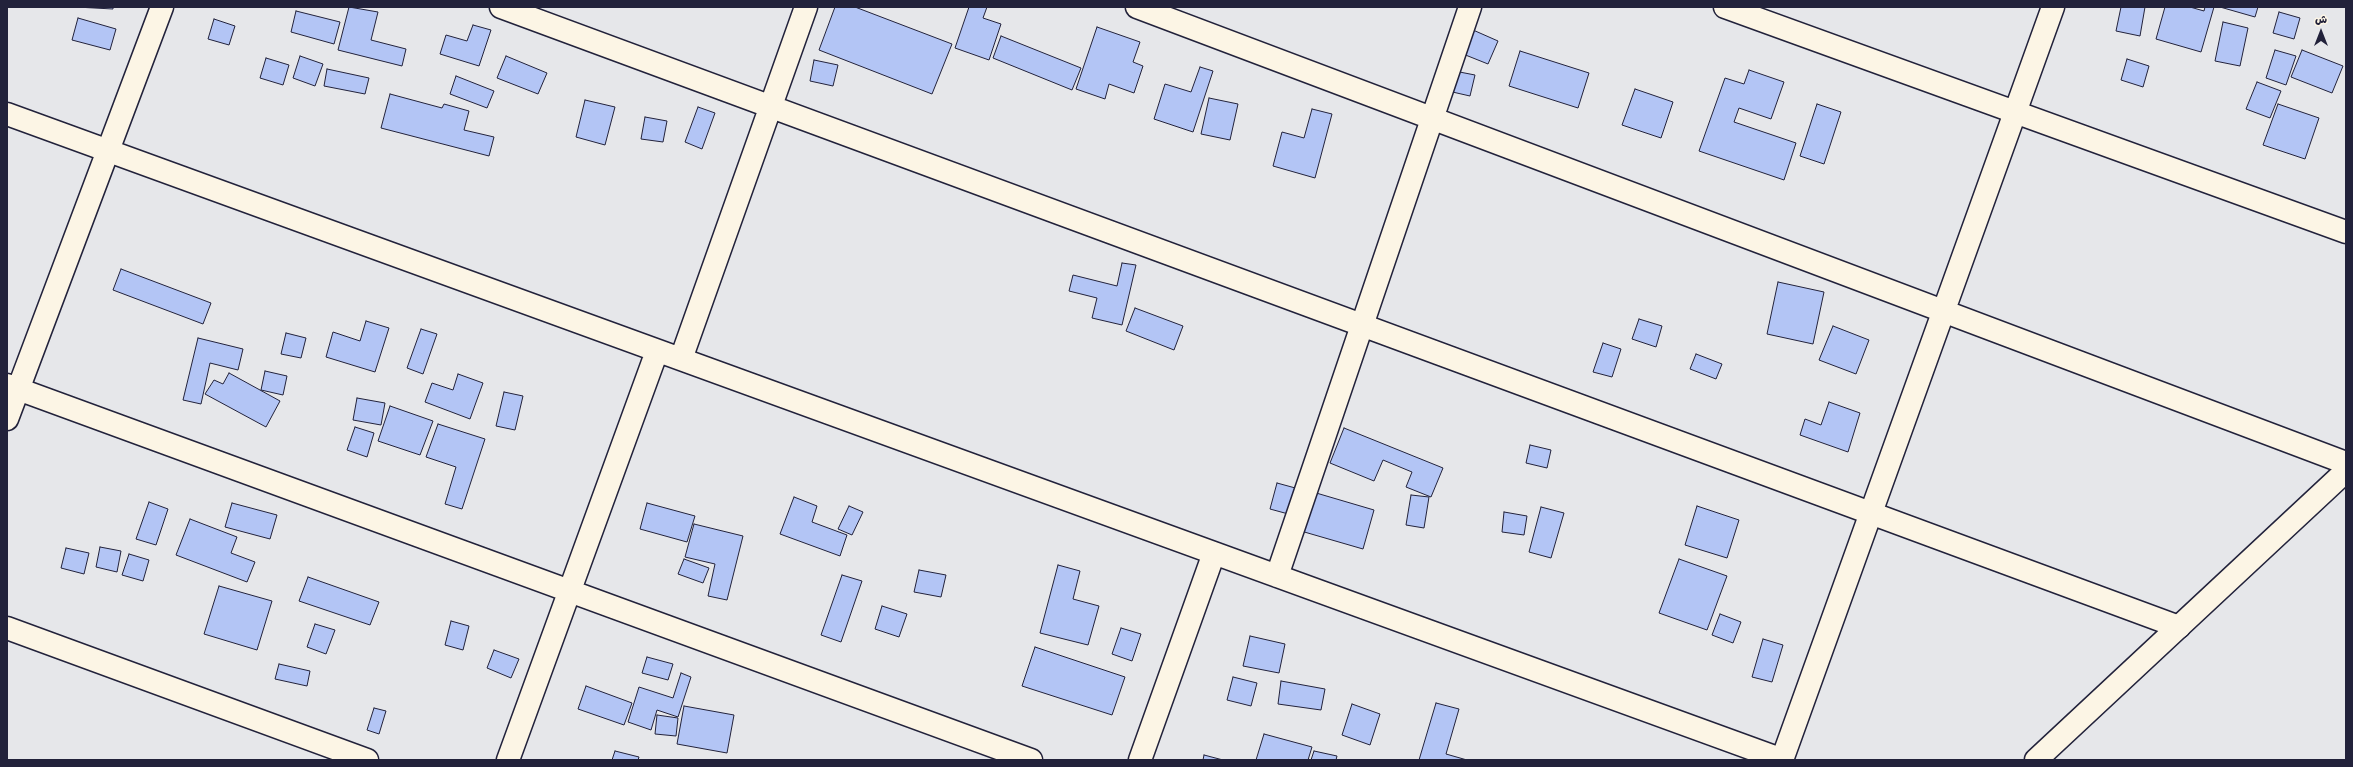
<!DOCTYPE html>
<meta charset="utf-8">
<style>
body{margin:0}
#map{position:relative;width:2353px;height:767px;overflow:hidden;background:#e6e7ea;font-family:"Indie Flower","Playpen Sans Arabic",sans-serif}
canvas{display:block}
.frame{position:absolute;inset:0;border:8px solid #22223b;pointer-events:none}
.north{position:absolute;left:2301px;top:12px;width:40px;height:40px;-webkit-text-stroke:3px #fcf5e5;paint-order:stroke;rotate:0deg;font-size:11px;font-weight:700;line-height:16px;text-align:center;color:#22223b}
.north::after{content:'';display:block;margin:auto;width:14px;height:18px;background:#22223b;clip-path:polygon(50% 0,100% 100%,50% 72%,0 100%)}
</style>
<div id="map">
<canvas width="2353" height="767"></canvas>
<div class="frame"></div>
<div class="north">ش</div>
</div>
<script>
const ctx = document.querySelector('canvas').getContext('2d');
ctx.lineJoin = 'round';
function fill(path, color) {
  ctx.fillStyle = color;
  ctx.fill(path, 'evenodd');
}
function toPath(rows) {
  const path = new Path2D();
  for (const r of rows) {
    path.moveTo(r[0], r[1]);
    for (let i = 2; i < r.length; i += 2) path.lineTo(r[i], r[i + 1]);
  }
  return path;
}
function stroke(path, color, width, dash) {
  ctx.strokeStyle = color;
  ctx.lineWidth = width;
  ctx.lineCap = dash ? 'butt' : 'round';
  ctx.setLineDash(dash || []);
  ctx.stroke(path);
}
const building = toPath([
 [76,7,113,7,113,9,76,7],
 [349,7,378,12,371,40,406,49,402,66,338,50,349,7],
 [835,7,855,7,952,44,932,94,819,50,835,7],
 [969,7,987,7,983,18,1001,24,989,60,955,48,969,7],
 [2121,7,2145,7,2140,36,2116,31,2121,7],
 [2165,7,2190,7,2204,11,2205,7,2214,7,2201,52,2156,39,2165,7],
 [2220,7,2258,7,2255,17,2220,7],
 [296,11,340,22,334,44,291,32,296,11],
 [2279,12,2300,18,2294,39,2273,33,2279,12],
 [78,18,116,29,110,50,72,40,78,18],
 [214,19,235,26,229,45,208,39,214,19],
 [2223,22,2248,28,2240,66,2215,61,2223,22],
 [473,25,491,30,479,66,440,54,446,35,467,41,473,25],
 [1097,27,1140,42,1133,62,1143,66,1134,93,1109,84,1105,99,1076,89,1097,27],
 [1473,30,1498,41,1488,64,1463,54,1473,30],
 [1001,36,1081,68,1072,90,993,58,1001,36],
 [2275,50,2296,56,2286,85,2266,78,2275,50],
 [2302,50,2343,66,2332,93,2291,77,2302,50],
 [1520,51,1589,73,1578,108,1509,86,1520,51],
 [300,56,323,64,315,86,293,78,300,56],
 [506,56,547,73,538,94,497,78,506,56],
 [266,58,289,65,283,85,260,78,266,58],
 [2127,59,2149,66,2143,87,2121,80,2127,59],
 [814,60,838,65,833,86,810,81,814,60],
 [1200,67,1213,71,1193,132,1154,119,1165,84,1191,92,1200,67],
 [1439,68,1475,75,1470,96,1435,88,1439,68],
 [327,69,369,78,365,94,324,86,327,69],
 [1749,70,1784,82,1771,119,1739,108,1734,122,1796,143,1784,180,1699,151,1725,78,1744,84,1749,70],
 [456,76,494,91,487,108,450,94,456,76],
 [2257,82,2281,91,2270,118,2246,109,2257,82],
 [1635,89,1673,102,1661,138,1622,125,1635,89],
 [390,94,442,108,444,104,469,111,464,130,494,137,489,156,381,128,390,94],
 [1209,98,1238,104,1230,140,1201,134,1209,98],
 [585,100,615,107,605,145,576,137,585,100],
 [1817,104,1841,112,1824,164,1800,156,1817,104],
 [2278,104,2319,118,2305,159,2263,145,2278,104],
 [698,107,715,113,702,149,685,142,698,107],
 [1312,109,1332,114,1315,178,1273,166,1282,132,1304,138,1312,109],
 [645,117,667,121,663,142,641,139,645,117],
 [1122,263,1136,265,1122,325,1092,318,1097,298,1069,291,1073,275,1117,286,1122,263],
 [121,269,211,303,203,324,113,290,121,269],
 [1778,282,1824,292,1813,344,1767,334,1778,282],
 [1135,308,1183,326,1174,350,1126,331,1135,308],
 [1639,319,1662,326,1656,347,1632,339,1639,319],
 [366,321,389,328,375,372,326,357,333,332,360,341,366,321],
 [1833,326,1869,340,1856,374,1819,360,1833,326],
 [421,329,437,334,423,374,407,368,421,329],
 [286,333,306,338,301,358,281,354,286,333],
 [198,338,243,349,238,370,210,363,201,404,183,400,198,338],
 [1603,343,1621,349,1612,377,1593,372,1603,343],
 [1696,354,1722,364,1716,379,1690,369,1696,354],
 [265,371,287,376,283,395,261,390,265,371],
 [229,373,280,401,266,427,205,394,214,380,223,384,229,373],
 [458,374,483,383,470,419,425,402,432,383,453,390,458,374],
 [504,392,523,396,515,430,496,426,504,392],
 [357,398,385,403,381,425,353,420,357,398],
 [1829,402,1860,413,1848,452,1800,435,1805,419,1821,425,1829,402],
 [390,406,433,421,420,455,378,441,390,406],
 [438,424,485,439,462,509,445,504,456,467,426,457,438,424],
 [355,427,374,433,367,457,347,450,355,427],
 [1344,428,1443,468,1431,497,1406,487,1412,472,1383,460,1374,481,1330,463,1344,428],
 [1530,445,1551,450,1547,468,1526,463,1530,445],
 [1277,483,1299,489,1292,515,1270,509,1277,483],
 [1306,490,1374,510,1363,549,1294,529,1306,490],
 [1411,495,1429,497,1424,528,1406,525,1411,495],
 [794,497,817,506,812,522,847,535,840,556,780,534,794,497],
 [149,502,168,509,156,545,136,539,149,502],
 [232,503,277,515,270,539,225,527,232,503],
 [647,503,695,516,687,542,640,529,647,503],
 [849,506,863,512,852,535,838,529,849,506],
 [1697,506,1739,520,1727,558,1685,545,1697,506],
 [1541,507,1564,513,1551,558,1529,552,1541,507],
 [1504,512,1527,516,1524,535,1502,532,1504,512],
 [190,519,237,537,231,553,255,562,247,582,176,555,190,519],
 [694,524,743,536,727,600,708,596,715,564,685,557,694,524],
 [100,547,121,551,117,572,96,567,100,547],
 [66,548,89,553,84,574,61,568,66,548],
 [129,554,149,560,143,581,122,575,129,554],
 [684,559,709,568,703,583,678,574,684,559],
 [1679,559,1727,576,1707,630,1659,613,1679,559],
 [1058,565,1080,571,1073,599,1099,606,1088,645,1040,633,1058,565],
 [919,570,946,575,941,597,914,592,919,570],
 [842,575,862,581,841,642,821,635,842,575],
 [308,577,379,602,370,625,299,601,308,577],
 [219,586,272,601,257,650,204,634,219,586],
 [882,606,907,614,899,637,875,629,882,606],
 [1720,614,1741,622,1733,643,1712,635,1720,614],
 [451,621,469,626,463,650,445,645,451,621],
 [315,624,335,630,326,654,307,647,315,624],
 [1121,628,1141,634,1132,661,1112,654,1121,628],
 [1250,636,1285,644,1279,673,1243,666,1250,636],
 [1763,639,1783,645,1772,682,1752,677,1763,639],
 [1035,647,1125,677,1112,715,1022,686,1035,647],
 [494,650,519,659,511,678,487,668,494,650],
 [647,657,673,664,668,680,642,673,647,657],
 [279,664,310,671,307,686,275,679,279,664],
 [681,673,691,677,678,717,657,710,651,730,628,722,639,687,673,698,681,673],
 [1233,677,1257,683,1251,706,1227,700,1233,677],
 [1281,681,1325,689,1321,710,1278,704,1281,681],
 [586,686,632,703,624,725,578,709,586,686],
 [1436,703,1459,709,1446,754,1467,760,1419,760,1436,703],
 [1352,704,1380,714,1370,745,1342,735,1352,704],
 [684,706,734,715,727,753,677,744,684,706],
 [374,708,386,711,379,734,367,730,374,708],
 [657,715,678,718,676,736,655,734,657,715],
 [1264,734,1312,747,1308,760,1256,760,1264,734],
 [615,751,639,757,638,760,612,760,615,751],
 [1314,751,1337,756,1336,760,1311,760,1314,751],
 [1204,755,1223,760,1203,760,1204,755]
]);
fill(building, '#b3c5f5');
stroke(building, '#22223b', 1);
const minor = toPath([
 [501,7,2179,627],
 [1137,7,2346,463],
 [1725,7,2346,232],
 [7,114,1783,760],
 [681,359,806,7],
 [7,385,1031,760],
 [7,419,162,7],
 [1277,576,1470,7],
 [7,628,367,760],
 [508,760,657,351],
 [1140,760,1214,553],
 [1782,760,2053,7]
]);
const tertiary = toPath([
 [2036,760,2346,471]
]);
stroke(minor, '#22223b', 25);
stroke(tertiary, '#22223b', 25);
stroke(minor, '#fcf5e5', 22);
stroke(tertiary, '#fcf5e5', 22);
</script>
